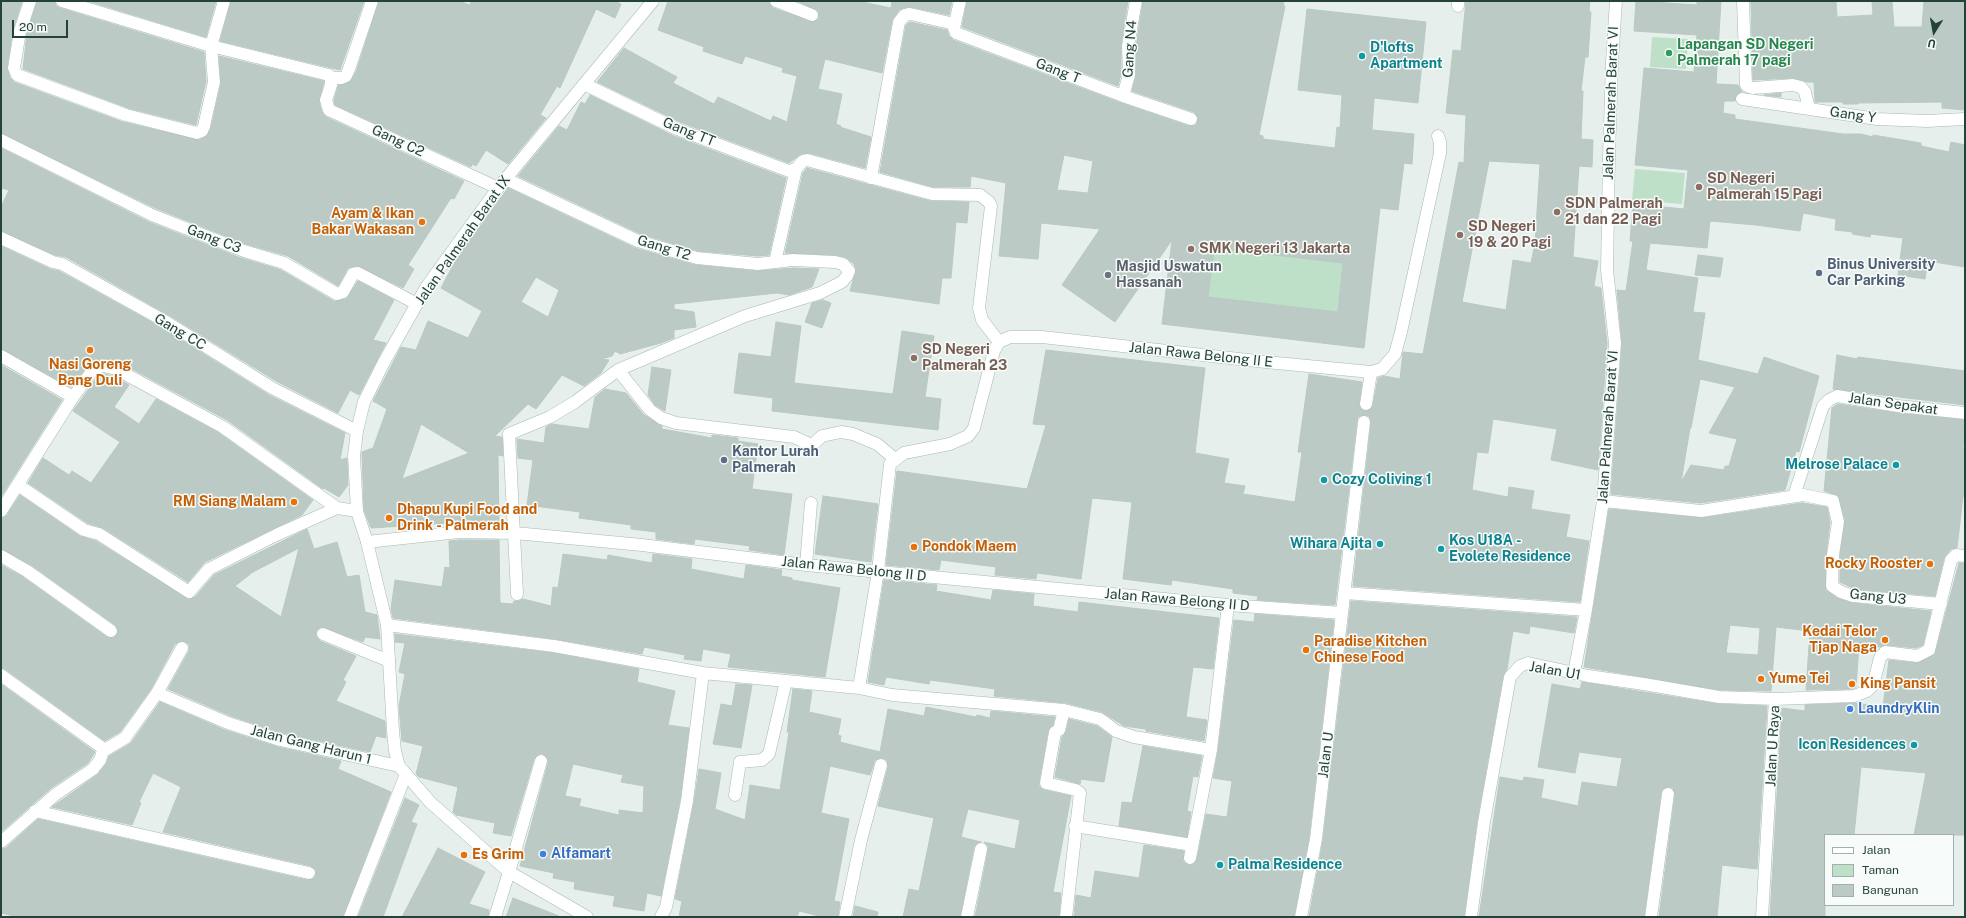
<!DOCTYPE html>
<style>
body{margin:0}
#map{position:relative;width:1966px;height:918px;overflow:hidden;background:#e6efeb;font-family:"Public Sans",sans-serif}
canvas{display:block}
.frame{position:absolute;inset:0;border:2px solid #24423a;pointer-events:none}
.legend{position:absolute;left:1824px;top:834px;width:130px;height:72px;box-sizing:border-box;background:#f7fbf9;border:1px solid #a3b1ad;margin:0;padding:5px 7px;list-style:none;font-size:12px;color:#24423a}
.legend li{display:flex;align-items:center;gap:8px;height:20px}
.legend b{width:20px;border:1px solid #a3b1ad}
.north{position:absolute;left:1914px;top:12px;width:40px;height:40px;-webkit-text-stroke:3px #f7fbf9;paint-order:stroke;rotate:191deg;font-size:11px;font-weight:700;line-height:16px;text-align:center;color:#24423a}
.north::after{content:'';display:block;margin:auto;width:14px;height:18px;background:#24423a;clip-path:polygon(50% 0,100% 100%,50% 72%,0 100%)}
.scale{position:absolute;left:12px;top:20px;width:56px;height:18px;box-sizing:border-box;border:2px solid #24423a;border-top:0;padding-left:5px;font-size:12px;line-height:14px;white-space:nowrap;color:#24423a;-webkit-text-stroke:3px #f7fbf9;paint-order:stroke}
</style>
<div id="map">
<canvas width="1966" height="918"></canvas>
<div class="frame"></div>
<ul class="legend">
<li><b style="height:5px;background:#fff"></b>Jalan</li>
<li><b style="height:11px;background:#bfe0c8"></b>Taman</li>
<li><b style="height:11px;background:#bbcac4"></b>Bangunan</li>
</ul>
<div class="north">U</div>
<div class="scale">20 m</div>
</div>
<script>
const ctx = document.querySelector('canvas').getContext('2d');
ctx.lineJoin = 'round';
function fill(path, color) {
  ctx.fillStyle = color;
  ctx.fill(path, 'evenodd');
}
function toPath(rows) {
  const path = new Path2D();
  for (const r of rows) {
    path.moveTo(r[0], r[1]);
    for (let i = 2; i < r.length; i += 2) path.lineTo(r[i], r[i + 1]);
  }
  return path;
}
function stroke(path, color, width, dash) {
  ctx.strokeStyle = color;
  ctx.lineWidth = width;
  ctx.lineCap = dash ? 'butt' : 'round';
  ctx.setLineDash(dash || []);
  ctx.stroke(path);
}
function write(font, color, halo, rows, align = 'center') {
  ctx.font = font + ' "Public Sans",sans-serif';
  ctx.lineWidth = 3;
  ctx.setLineDash([]);
  ctx.textBaseline = 'middle';
  ctx.strokeStyle = halo;
  ctx.fillStyle = color;
  for (const [text, x, y, turn = 0] of rows) {
    ctx.save();
    ctx.translate(x, y);
    ctx.rotate((+turn || 0) * Math.PI / 180);
    ctx.textAlign = isNaN(turn) ? turn : align;
    if (halo) ctx.strokeText(text, 0, 0);
    ctx.fillText(text, 0, 0);
    ctx.restore();
  }
}
fill(toPath([
 [1652,37,1688,39,1686,69,1650,67],
 [1635,169,1685,173,1682,204,1632,200],
 [1214,248,1343,263,1338,312,1208,297]
]), '#bfe0c8');
const building = toPath([
 [1,1,22,1,13,30,7,67,10,78,14,82,123,122,199,140,207,136,211,128,221,83,219,56,324,81,319,102,322,112,326,117,464,181,454,199,451,198,408,265,414,269,403,288,357,266,348,268,338,286,288,256,246,244,155,208,1,133,1,1],
 [37,1,55,1,56,6,60,8,204,52,206,81,196,125,128,108,23,69,27,33,37,1],
 [88,1,216,1,206,37,88,1],
 [231,1,364,1,340,70,220,41,231,1],
 [379,1,458,1,470,5,471,1,614,1,621,4,615,18,596,9,560,88,557,86,540,115,546,118,508,164,486,150,476,166,472,164,471,167,335,105,334,100,338,86,350,82,356,72,379,1],
 [668,1,769,1,773,8,813,22,819,18,818,11,797,1,857,1,891,8,892,1,952,1,949,15,911,7,899,10,892,21,882,73,825,59,818,89,842,94,836,124,841,126,840,127,871,137,865,168,809,153,801,154,789,163,680,122,597,82,624,48,677,77,673,83,714,104,718,97,771,121,773,116,787,122,797,76,782,72,783,68,745,56,742,64,703,51,704,47,658,30,668,1],
 [967,1,1128,1,1121,45,1121,74,1118,86,962,27,967,1],
 [1143,1,1284,1,1283,6,1285,6,1259,135,1263,136,1263,139,1335,148,1337,127,1340,128,1342,95,1298,90,1307,9,1426,22,1418,103,1374,98,1372,130,1414,134,1412,164,1404,163,1398,210,1380,208,1364,348,1162,324,1172,240,1115,322,1062,285,1100,229,1041,223,1038,259,999,256,1006,183,971,176,970,187,933,187,880,172,906,25,910,22,947,30,949,36,953,40,1121,103,1189,126,1196,125,1198,118,1194,112,1132,91,1136,75,1136,47,1143,1],
 [1064,155,1093,161,1088,193,1057,190,1064,155],
 [1214,248,1343,263,1338,312,1208,297,1214,248],
 [1466,1,1590,1,1589,12,1591,12,1588,57,1585,57,1581,91,1583,91,1581,139,1593,140,1592,167,1579,166,1573,257,1598,261,1594,286,1601,288,1607,343,1598,470,1551,460,1557,429,1493,419,1488,453,1477,452,1472,490,1508,497,1509,487,1534,491,1531,509,1570,515,1566,537,1589,541,1580,602,1353,586,1371,423,1369,416,1364,415,1358,417,1357,421,1335,605,1257,600,1258,596,1233,593,1233,589,1172,580,1171,585,1123,579,1132,502,1092,498,1081,579,1037,573,1036,579,995,575,996,567,941,560,939,570,886,565,897,471,1027,489,1046,425,1033,424,1046,350,1205,368,1195,453,1229,459,1224,483,1245,486,1243,494,1295,502,1302,452,1298,452,1309,374,1362,382,1359,406,1362,410,1368,411,1373,405,1378,378,1384,376,1400,379,1403,352,1423,354,1459,162,1464,163,1466,115,1446,113,1453,50,1461,51,1466,1],
 [1489,161,1540,164,1535,244,1531,263,1513,260,1506,310,1462,302,1489,161],
 [1636,1,1697,5,1697,1,1721,1,1716,84,1738,85,1742,92,1736,95,1735,101,1724,101,1723,113,1735,115,1735,119,1843,134,1861,134,1873,137,1873,135,1921,143,1921,146,1949,152,1951,142,1965,145,1965,267,1928,261,1925,279,1898,275,1903,238,1871,234,1870,237,1852,234,1853,232,1835,230,1836,219,1803,213,1800,231,1756,225,1710,221,1707,248,1650,243,1646,270,1698,278,1693,312,1705,313,1698,360,1758,374,1764,357,1819,376,1799,452,1796,451,1785,490,1701,503,1611,494,1622,344,1617,290,1626,291,1633,241,1630,241,1633,204,1684,209,1688,170,1635,165,1644,68,1694,72,1697,35,1634,31,1636,1],
 [1700,379,1735,387,1709,433,1737,439,1729,466,1725,466,1724,470,1691,465,1681,482,1690,428,1691,428,1700,379],
 [1751,1,1836,1,1837,17,1873,15,1872,1,1892,1,1894,27,1922,27,1924,1,1965,1,1965,110,1942,108,1942,102,1858,103,1858,104,1843,104,1843,102,1815,102,1814,82,1807,82,1793,78,1753,80,1751,1],
 [1781,93,1781,97,1764,95,1781,93],
 [590,95,674,136,786,178,769,255,758,256,698,251,641,234,518,176,559,126,567,130,581,102,585,104,590,95],
 [1,148,149,222,241,258,281,270,334,301,346,299,358,281,394,300,373,340,386,343,359,395,350,390,338,413,276,381,172,317,66,257,55,255,1,231,1,207,9,190,1,188,1,148],
 [807,168,930,201,969,202,967,223,956,222,951,278,942,278,939,304,850,291,856,270,854,264,845,257,835,255,785,253,803,173,807,168],
 [508,188,635,248,695,265,757,271,793,268,819,269,812,287,789,295,777,293,674,304,674,309,694,312,696,327,674,330,674,338,661,343,620,354,615,351,612,356,601,359,609,360,601,373,584,386,562,375,536,409,528,404,495,436,502,437,503,456,498,455,499,525,449,526,449,523,371,528,364,510,362,452,373,448,387,409,373,401,401,347,416,350,428,321,468,338,482,311,441,288,458,256,508,188],
 [536,277,559,290,548,317,521,302,536,277],
 [421,424,469,453,402,479,421,424],
 [1,246,50,269,59,271,164,329,269,395,345,433,340,460,347,458,348,485,339,497,324,488,323,489,227,420,119,362,103,359,90,363,71,387,1,349,1,246],
 [1698,255,1723,258,1720,277,1695,275,1698,255],
 [823,300,831,303,822,328,805,322,812,303,823,300],
 [776,322,801,326,794,383,893,394,902,331,934,336,925,397,941,399,938,430,772,411,773,398,734,393,739,353,771,357,776,322],
 [1837,355,1857,359,1858,357,1965,371,1965,405,1833,389,1837,355],
 [1,365,62,400,1,497,1,365],
 [652,367,671,370,665,411,655,405,648,395,652,367],
 [104,374,113,376,129,385,114,407,139,424,156,399,219,433,313,500,302,515,205,562,188,582,103,528,87,523,28,483,43,458,69,475,72,471,91,483,120,442,73,411,98,376,104,374],
 [605,389,626,393,644,415,662,426,662,429,712,438,712,435,738,438,738,441,758,444,752,489,792,494,784,555,749,550,750,546,695,539,694,544,656,539,656,532,631,529,631,525,579,518,580,512,527,505,533,460,518,458,517,439,544,443,546,427,552,424,589,429,595,397,605,389],
 [1838,404,1897,413,1965,420,1963,448,1965,448,1965,497,1963,496,1957,548,1951,549,1944,558,1935,596,1855,589,1840,582,1840,556,1845,520,1838,496,1824,491,1832,408,1838,404],
 [20,495,80,536,96,541,188,599,195,597,214,575,307,529,314,549,337,542,347,577,359,575,365,612,377,615,380,639,365,637,363,642,322,627,316,631,316,635,320,641,356,656,343,680,346,682,336,701,385,721,386,738,376,736,370,752,282,733,231,716,168,689,189,651,189,644,182,641,175,644,151,689,120,732,105,741,5,669,1,668,1,565,23,577,107,637,114,638,118,632,115,625,31,565,1,549,1,518,7,515,20,495],
 [299,548,281,617,235,586,253,572,299,548],
 [823,496,878,504,871,562,815,554,823,496],
 [1802,503,1827,507,1830,522,1826,555,1826,590,1837,598,1852,603,1931,611,1923,645,1916,648,1886,645,1879,647,1859,645,1856,687,1852,689,1806,690,1810,631,1776,627,1771,691,1720,690,1584,667,1609,509,1702,518,1802,503],
 [1730,625,1760,628,1758,655,1726,653,1730,625],
 [459,540,499,540,500,603,513,604,514,601,518,601,523,599,551,606,553,587,558,588,563,554,607,560,608,555,652,563,653,554,692,559,691,569,744,579,746,565,782,570,781,576,792,578,792,580,840,588,825,677,728,667,731,654,703,649,701,661,684,659,685,655,644,647,642,654,555,639,393,618,391,609,395,580,442,587,445,567,450,568,449,541,459,540],
 [1959,563,1965,563,1965,835,1914,835,1926,773,1861,767,1854,835,1825,835,1825,917,1770,917,1782,708,1805,711,1805,705,1855,703,1883,707,1889,660,1917,663,1935,654,1959,563],
 [884,580,937,585,936,591,991,600,993,590,1034,594,1033,606,1078,612,1079,602,1219,618,1213,669,1193,667,1186,717,1207,720,1204,741,1146,731,1146,729,1124,726,1102,712,1066,703,994,696,995,689,930,680,929,684,886,677,884,685,868,682,884,580],
 [1351,601,1577,617,1574,633,1530,626,1529,634,1513,631,1507,669,1503,676,1477,821,1464,917,1309,917,1323,840,1351,601],
 [1255,614,1334,620,1309,838,1294,917,1074,917,1076,895,1091,898,1095,871,1139,878,1144,845,1184,851,1183,861,1188,865,1193,865,1197,859,1206,814,1227,817,1232,781,1213,778,1218,751,1234,620,1254,622,1255,614],
 [395,634,553,653,639,669,637,682,675,691,668,725,689,728,680,800,661,896,647,893,644,911,613,906,615,896,574,889,575,882,553,878,554,873,520,866,548,763,548,759,543,754,539,754,534,759,511,836,493,833,495,823,456,815,453,812,458,787,419,777,416,774,423,746,402,741,399,706,405,674,399,672,405,643,395,642,395,634],
 [573,764,623,775,621,782,644,786,643,813,619,810,619,815,579,806,581,799,565,796,573,764],
 [1582,682,1718,704,1767,706,1757,869,1722,865,1717,917,1659,917,1675,795,1673,788,1669,787,1662,789,1661,793,1644,917,1479,917,1500,777,1523,781,1524,777,1544,780,1541,798,1578,806,1582,782,1617,787,1622,758,1579,752,1575,773,1538,767,1552,684,1580,689,1582,682],
 [1,684,95,752,88,763,51,788,1,832,1,684],
 [736,684,752,685,741,748,713,744,721,704,732,706,736,684],
 [793,689,812,691,809,712,841,719,838,735,841,736,840,742,880,752,888,709,924,716,926,707,976,717,977,715,990,718,991,711,1055,717,1053,725,1048,731,1039,782,1039,786,1044,790,1071,796,1053,892,1061,893,1059,917,975,917,988,851,988,846,984,842,1015,849,1020,820,968,809,961,837,981,842,976,844,974,847,960,917,903,917,909,889,919,891,934,818,878,806,888,767,887,760,883,758,875,760,870,775,830,766,821,813,849,819,834,901,840,902,838,917,823,917,799,911,797,917,679,917,682,901,675,899,694,802,699,769,721,773,715,809,745,820,750,785,780,790,789,732,787,732,793,689],
 [160,702,225,730,278,747,341,761,338,769,391,792,343,917,18,917,1,913,1,849,6,848,38,819,307,880,315,878,316,870,311,866,163,832,181,787,153,773,139,802,141,803,132,825,52,807,97,775,106,764,109,756,131,743,160,702],
 [1069,719,1097,726,1112,737,1104,782,1081,779,1080,784,1055,777,1062,737,1066,732,1069,719],
 [1143,746,1202,756,1198,777,1193,776,1187,811,1191,812,1187,837,1119,826,1122,802,1132,803,1143,746],
 [405,798,419,805,411,822,417,824,383,917,358,917,405,798],
 [438,848,485,872,469,904,489,910,488,917,402,917,438,848],
 [513,898,559,916,559,917,506,917,513,898],
 [855,906,878,912,877,917,853,917,855,906]
]);
fill(building, '#bbcac4');
stroke(building, '#b8c9c2', 1);
const minor = toPath([
 [30,1,20,31,14,68,17,75,126,115,197,133,202,131,204,126,214,82,211,46,224,1],
 [62,1,211,46,329,75,331,78,342,78,346,76,349,69,372,1],
 [776,1,812,15],
 [960,1,954,28,956,33,1123,96,1191,119],
 [1743,1,1746,85,1749,87,1753,88,1793,85,1801,87,1805,92,1809,109],
 [1458,6,1458,1],
 [331,78,331,85,326,100,329,110,498,188],
 [584,84,677,129,789,171,796,169],
 [1123,96,1129,75,1128,46,1136,1],
 [1742,99,1877,119,1927,121,1965,119],
 [1,140,152,215,244,251,284,263,337,294,343,292,353,274,358,273,417,304],
 [871,178,899,22,905,15,910,14,955,24],
 [506,179,638,241,697,258,758,264,793,260,835,262,843,264,849,271,847,276,842,282,820,293,745,316,618,370,575,402,550,417,509,434,517,594],
 [1,238,53,262,62,264,168,323,272,388,357,431],
 [775,262,796,169,803,161,807,160,932,194,980,195,989,202,991,206,979,308,982,320,999,342],
 [999,342,1010,337,1042,337,1266,362,1371,372,1382,369,1395,354,1401,332,1440,153,1440,142,1438,136],
 [1,356,73,397],
 [618,370,650,410,661,418,676,423,794,437,807,443,810,447,822,436,841,432,853,434,877,444,895,459],
 [1366,404,1371,372],
 [18,485,84,530,99,534,189,592,209,569,276,535,337,508],
 [1794,496,1823,406,1829,400,1837,396,1898,406,1965,413],
 [1603,501,1701,511,1803,495,1833,501,1838,522,1833,555,1832,586,1841,592,1853,596,1941,604],
 [1,511,73,397,93,370,100,367,104,366,116,369,223,427,337,508,357,511],
 [367,542,459,532,515,533,642,545,806,565,1228,605,1342,613],
 [1,556,27,571,111,631],
 [806,565,811,503],
 [1344,593,1586,610,1603,501,1615,343,1607,270,1609,156,1612,62,1616,1],
 [387,625,554,646,703,673,859,688,892,695,1064,710,1100,719,1116,731,1134,737,1211,750],
 [323,634,389,661],
 [1574,673,1586,610],
 [1,675,97,744,101,747,103,751,100,760,93,769,56,794,1,842],
 [859,688,878,571,890,464,904,453,950,444,968,436,974,428,994,351,999,342],
 [157,693,228,723,280,740,399,766],
 [1064,710,1059,730,1055,732,1046,783,1076,790,1080,793,1066,917],
 [103,751,125,738,157,693,182,648],
 [735,795,740,762,762,760,769,754,786,681],
 [35,811,309,873],
 [1075,826,1192,845],
 [1190,858,1211,750,1228,605],
 [509,872,541,761],
 [350,917,406,774],
 [661,917,666,907,687,801,703,673],
 [845,917,861,840,881,765],
 [967,917,981,849],
 [1301,917,1316,839,1364,422],
 [1471,917,1484,822,1510,677,1520,666,1528,663,1588,676,1644,684,1719,697,1775,699,1854,696,1867,691,1873,685,1880,658,1885,652,1917,656,1929,650,1951,560,1956,555,1965,556],
 [1651,917,1668,794],
 [1762,917,1775,699]
]);
const tertiary = toPath([
 [495,917,509,872],
 [587,917,509,872,430,802,399,766,395,751,393,731,387,625,367,542,357,511,354,456,357,431,364,402,384,362,427,286,498,188,653,1]
]);
stroke(minor, '#a8b8b2', 13);
stroke(tertiary, '#a8b8b2', 13);
stroke(minor, '#fff', 12);
stroke(tertiary, '#fff', 12);
for (const [x, y, r, color] of [
 [1669,53,4,"#2e9e5b"],
 [1362,56,4,"#0f9aa8"],
 [1699,187,4,"#8d6e63"],
 [1557,212,4,"#8d6e63"],
 [422,222,4,"#e8710a"],
 [1460,235,4,"#8d6e63"],
 [1191,249,4,"#8d6e63"],
 [1819,273,4,"#5c6f8a"],
 [1108,275,4,"#6b7280"],
 [90,350,4,"#e8710a"],
 [914,358,4,"#8d6e63"],
 [724,460,4,"#5c6f8a"],
 [1896,465,4,"#0f9aa8"],
 [1324,480,4,"#0f9aa8"],
 [294,502,4,"#e8710a"],
 [389,518,4,"#e8710a"],
 [1380,544,4,"#0f9aa8"],
 [914,547,4,"#e8710a"],
 [1441,549,4,"#0f9aa8"],
 [1930,564,4,"#e8710a"],
 [1885,640,4,"#e8710a"],
 [1306,650,4,"#e8710a"],
 [1761,679,4,"#e8710a"],
 [1852,684,4,"#e8710a"],
 [1850,709,4,"#3f7fe0"],
 [1914,745,4,"#0f9aa8"],
 [543,854,4,"#3f7fe0"],
 [464,855,4,"#e8710a"],
 [1220,865,4,"#0f9aa8"]
]) {
  const dot = new Path2D();
  dot.arc(x, y, r, 0, 2 * Math.PI);
  ctx.fillStyle = color;
  ctx.fill(dot);
  stroke(dot, '#f7fbf9', 1.5);
}
write('bold 14px', '#27864d', '#f7fbf9', [
 ["Lapangan SD Negeri",1677,45],
 ["Palmerah 17 pagi",1677,61]
], 'left');
write('bold 14px', '#0d838f', '#f7fbf9', [
 ["D'lofts",1370,48],
 ["Apartment",1370,64],
 ["Melrose Palace",1888,465,"right"],
 ["Cozy Coliving 1",1332,480],
 ["Kos U18A -",1449,541],
 ["Evolete Residence",1449,557],
 ["Wihara Ajita",1372,544,"right"],
 ["Icon Residences",1906,745,"right"],
 ["Palma Residence",1228,865]
], 'left');
write('14px', '#24423a', '#f7fbf9', [
 ["Gang N4",1130,49,-86],
 ["Gang T",1058,71,21],
 ["Jalan Palmerah Barat VI",1611,103,-88],
 ["Gang Y",1853,115,8],
 ["Gang TT",689,132,22],
 ["Gang C2",398,141,25],
 ["Gang C3",214,239,21],
 ["Jalan Palmerah Barat IX",463,240,-55],
 ["Gang T2",664,248,17],
 ["Gang CC",180,332,31],
 ["Jalan Rawa Belong II E",1201,355,6],
 ["Jalan Sepakat",1893,404,8],
 ["Jalan Palmerah Barat VI",1608,427,-86],
 ["Jalan Rawa Belong II D",854,569,6],
 ["Gang U3",1878,597,6],
 ["Jalan Rawa Belong II D",1177,600,5],
 ["Jalan U1",1555,671,10],
 ["Jalan Gang Harun 1",311,745,14],
 ["Jalan U Raya",1773,746,-87],
 ["Jalan U",1326,755,-83]
]);
write('bold 14px', '#785e54', '#f7fbf9', [
 ["SD Negeri",1707,179],
 ["Palmerah 15 Pagi",1707,195],
 ["SDN Palmerah",1565,204],
 ["21 dan 22 Pagi",1565,220],
 ["SD Negeri",1468,227],
 ["19 & 20 Pagi",1468,243],
 ["SMK Negeri 13 Jakarta",1199,249],
 ["SD Negeri",922,350],
 ["Palmerah 23",922,366]
], 'left');
write('bold 14px', '#c56008', '#f7fbf9', [
 ["Ayam & Ikan",414,214,"right"],
 ["Bakar Wakasan",414,230,"right"],
 ["Nasi Goreng",90,365,"center"],
 ["Bang Duli",90,381,"center"],
 ["RM Siang Malam",286,502,"right"],
 ["Dhapu Kupi Food and",397,510],
 ["Drink - Palmerah",397,526],
 ["Pondok Maem",922,547],
 ["Rocky Rooster",1922,564,"right"],
 ["Kedai Telor",1877,632,"right"],
 ["Tjap Naga",1877,648,"right"],
 ["Paradise Kitchen",1314,642],
 ["Chinese Food",1314,658],
 ["Yume Tei",1769,679],
 ["King Pansit",1860,684],
 ["Es Grim",472,855]
], 'left');
write('bold 14px', '#4e5e75', '#f7fbf9', [
 ["Binus University",1827,265],
 ["Car Parking",1827,281],
 ["Kantor Lurah",732,452],
 ["Palmerah",732,468]
], 'left');
write('bold 14px', '#5b616d', '#f7fbf9', [
 ["Masjid Uswatun",1116,267],
 ["Hassanah",1116,283]
], 'left');
write('bold 14px', '#366cbe', '#f7fbf9', [
 ["LaundryKlin",1858,709],
 ["Alfamart",551,854]
], 'left');
</script>
